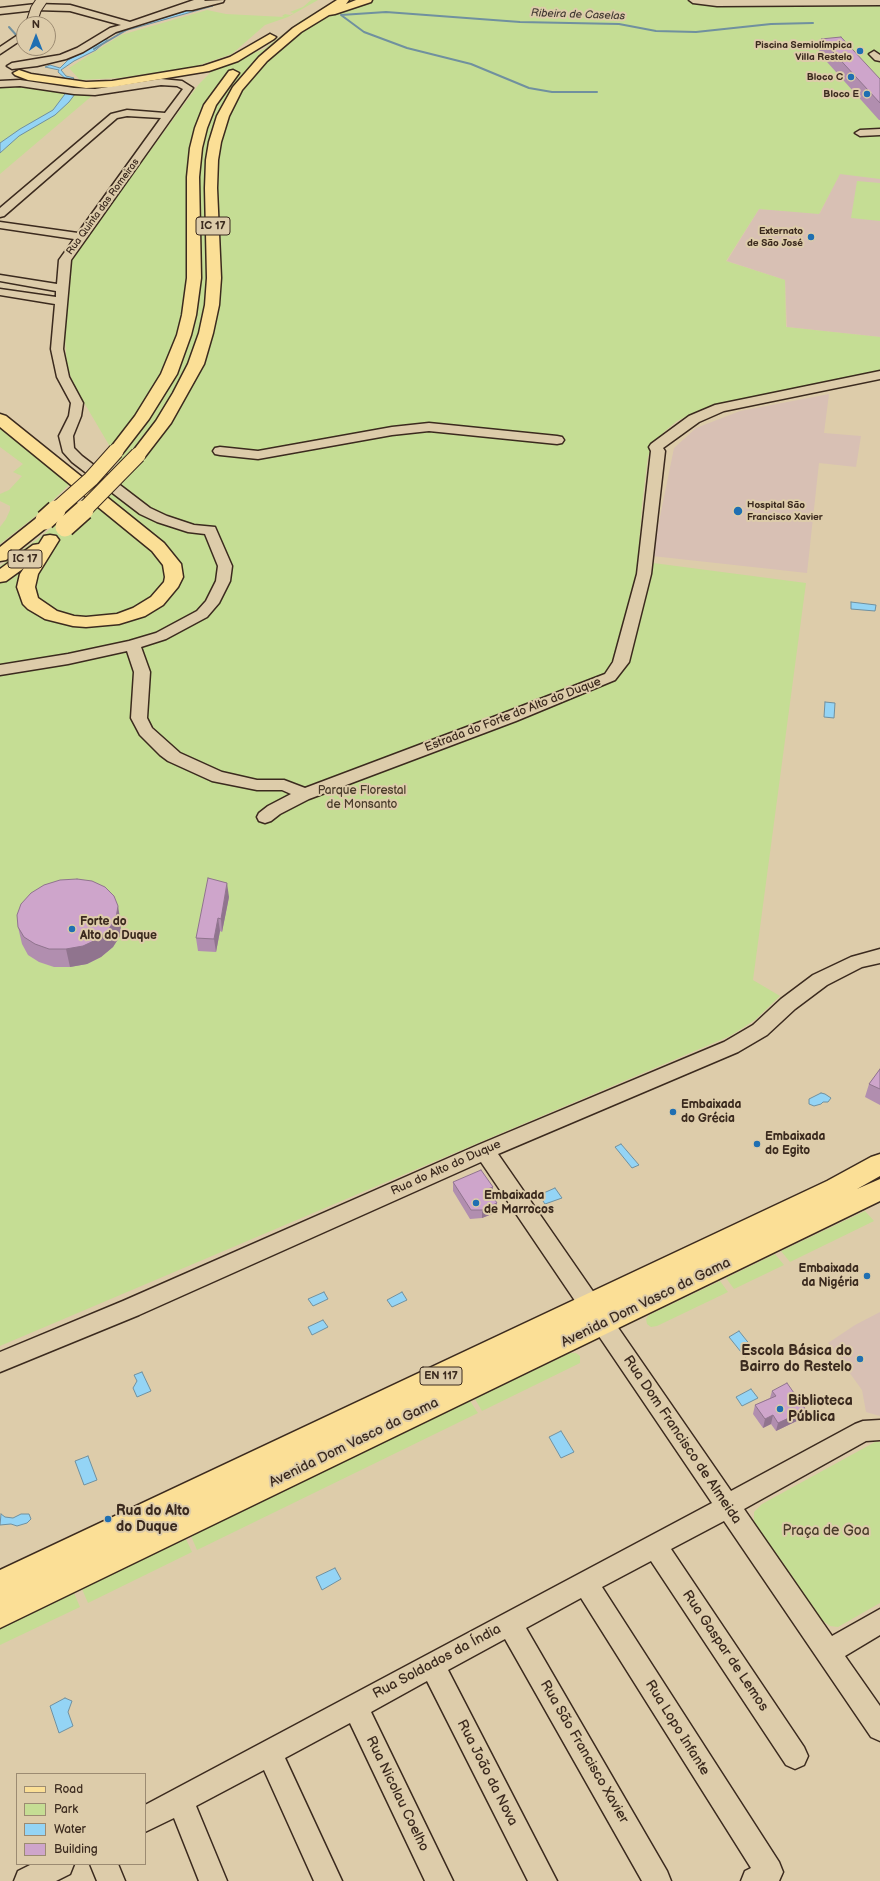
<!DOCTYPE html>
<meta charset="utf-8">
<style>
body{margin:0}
#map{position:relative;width:880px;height:1881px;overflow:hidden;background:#dca;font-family:"Balsamiq Sans",sans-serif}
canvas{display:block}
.legend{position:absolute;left:16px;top:1773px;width:130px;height:92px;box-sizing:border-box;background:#dca;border:1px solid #9c8b72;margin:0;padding:5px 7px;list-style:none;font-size:12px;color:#3b2a1e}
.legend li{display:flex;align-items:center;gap:8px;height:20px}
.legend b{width:20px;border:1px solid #9c8b72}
.north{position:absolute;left:16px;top:16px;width:40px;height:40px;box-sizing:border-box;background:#dca;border:1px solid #9c8b72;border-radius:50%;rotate:0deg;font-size:11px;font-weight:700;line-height:16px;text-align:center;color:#3b2a1e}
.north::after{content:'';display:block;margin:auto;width:14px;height:18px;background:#1f6fb2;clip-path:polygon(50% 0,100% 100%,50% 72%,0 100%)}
</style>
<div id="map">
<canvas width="880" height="1881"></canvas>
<ul class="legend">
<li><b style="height:5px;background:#fbdf96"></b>Road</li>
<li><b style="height:11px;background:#c5dd94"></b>Park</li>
<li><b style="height:11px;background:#94d4f5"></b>Water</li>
<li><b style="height:11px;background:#cea5cb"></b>Building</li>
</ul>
<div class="north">N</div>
</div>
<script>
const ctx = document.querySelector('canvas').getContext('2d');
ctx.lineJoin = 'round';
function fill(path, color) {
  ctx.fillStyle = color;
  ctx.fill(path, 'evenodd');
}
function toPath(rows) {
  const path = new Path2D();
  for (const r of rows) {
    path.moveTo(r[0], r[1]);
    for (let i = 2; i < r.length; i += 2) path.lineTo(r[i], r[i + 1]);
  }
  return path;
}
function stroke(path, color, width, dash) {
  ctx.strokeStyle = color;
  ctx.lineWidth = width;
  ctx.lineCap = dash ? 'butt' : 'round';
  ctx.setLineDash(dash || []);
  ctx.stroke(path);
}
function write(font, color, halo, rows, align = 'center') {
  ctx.font = font + ' "Balsamiq Sans",sans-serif';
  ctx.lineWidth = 4;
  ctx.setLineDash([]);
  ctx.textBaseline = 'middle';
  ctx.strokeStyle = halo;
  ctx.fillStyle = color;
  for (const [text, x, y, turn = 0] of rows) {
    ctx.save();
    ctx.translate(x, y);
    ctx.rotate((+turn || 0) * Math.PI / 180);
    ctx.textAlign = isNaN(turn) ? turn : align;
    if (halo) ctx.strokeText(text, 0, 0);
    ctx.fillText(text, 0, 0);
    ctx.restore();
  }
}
fill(toPath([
 [840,173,880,178,880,337,787,327,785,280,727,261,759,209,820,213],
 [829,394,824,433,861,436,856,467,819,463,807,573,652,556,674,448,696,428,740,411],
 [880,1312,880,1416,866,1412,862,1390,828,1343,855,1325]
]), '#d8c0b4');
fill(toPath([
 [311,0,318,0,288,17,265,25,232,54,194,67,119,78,80,80,69,68,121,35,207,10,226,14,284,17,282,16,285,14,290,15,294,13,290,12,303,7],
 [336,0,880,0,880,179,840,174,819,214,759,209,726,261,785,280,786,327,880,337,880,371,735,400,702,409,677,421,664,432,648,456,642,505,638,561,806,583,753,980,780,996,755,1020,730,1036,0,1346,0,566,43,535,81,501,119,462,76,389,67,368,65,338,66,292,69,268,71,259,199,84,216,67,264,49,299,22],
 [12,86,79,95,93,95,0,174,0,87],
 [857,181,880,183,880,221,851,218],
 [0,425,70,484,37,515,0,544,0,527,6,519,10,510,10,506,0,501,0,494,9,490,22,476,13,472,23,464,0,447],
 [865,1211,874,1221,790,1262,781,1251],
 [775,1254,784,1265,734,1289,726,1278],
 [720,1281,728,1292,657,1326,651,1327,647,1324,646,1319,649,1315],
 [570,1353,576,1353,580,1356,580,1363,482,1411,475,1399],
 [470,1401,478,1413,197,1550,191,1536],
 [875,1442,880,1442,880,1603,838,1627,830,1626,819,1618,790,1573,754,1522,754,1512,762,1504],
 [186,1539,192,1552,88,1603,82,1589],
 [74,1593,80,1607,0,1645,0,1628]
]), '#c5dd94');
const water = toPath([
 [207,5,213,6,110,35,106,41,96,50,74,61,61,70,66,76,74,78,72,80,75,94,69,102,55,115,19,136,0,153,0,143,20,129,53,110,65,94,67,80,58,72,59,70,45,67,50,65,60,68,68,60,97,45,111,34,117,31,207,5],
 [851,602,876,605,875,611,851,609,851,602],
 [825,702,835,703,834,718,824,717,825,702],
 [821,1093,825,1094,831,1098,828,1102,823,1102,821,1104,814,1106,809,1104,809,1099,821,1093],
 [621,1144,639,1165,632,1168,615,1147,621,1144],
 [555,1188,562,1198,545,1204,539,1195,555,1188],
 [324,1292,328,1299,313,1306,308,1299,324,1292],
 [402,1292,407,1300,392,1307,387,1300,402,1292],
 [323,1320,328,1327,312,1335,308,1327,323,1320],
 [739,1331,755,1351,745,1357,729,1337,739,1331],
 [142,1372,151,1391,137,1397,133,1388,137,1381,134,1375,142,1372],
 [751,1389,758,1398,742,1406,736,1397,751,1389],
 [561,1431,574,1452,561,1458,549,1437,561,1431],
 [88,1456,97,1480,84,1485,75,1461,88,1456],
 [1,1514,5,1517,13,1518,21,1514,29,1514,31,1519,27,1523,17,1526,11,1524,0,1525,1,1514],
 [335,1568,341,1579,322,1590,316,1577,335,1568],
 [65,1698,72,1701,68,1712,73,1726,59,1733,50,1706,65,1698]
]);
fill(water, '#94d4f5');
stroke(water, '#70909f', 1);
stroke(toPath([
 [341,15,386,12,520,22,619,24,656,31,696,32,771,24,813,23],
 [341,15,364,32,407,48,471,64,529,88,552,92,597,92],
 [9,27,18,37],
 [29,48,31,49],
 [94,49,128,29],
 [34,52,37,55]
]), '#70909f', 2);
const minor = toPath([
 [194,0,205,0,204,1,224,0,223,2,192,10,186,10,116,32,83,52,66,59,37,66,12,69,7,66,12,63,60,55,77,48,110,28,121,25,70,11,36,10,0,14,0,8,36,4,70,5,130,22,194,0],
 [689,0,880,0,880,5,717,6,693,3,689,0],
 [24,31,24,38,0,54,0,47,24,31],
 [874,51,880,55,880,61,875,60,869,54,874,51],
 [161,79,182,81,193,88,71,260,63,349,69,377,83,403,81,416,73,436,74,448,82,456,150,508,167,516,194,525,215,527,232,566,230,581,219,603,207,617,166,639,141,647,150,672,147,718,152,728,180,753,222,772,257,780,284,780,305,788,504,713,605,674,613,662,637,574,651,451,649,447,651,444,689,416,715,405,880,371,880,379,724,411,699,422,663,448,665,451,651,574,629,662,615,680,516,721,309,799,280,814,271,821,265,823,259,821,257,817,259,813,268,806,291,794,282,790,257,790,212,781,168,761,160,755,140,735,131,718,134,672,127,651,68,664,0,675,0,665,68,654,129,641,156,633,197,611,206,601,216,581,218,566,205,534,188,532,157,522,140,514,72,462,63,452,59,436,69,416,71,403,57,377,51,349,55,304,0,295,0,289,56,297,56,291,0,281,0,275,57,284,59,260,74,239,0,228,0,222,78,233,161,118,127,116,117,118,4,216,0,217,0,208,111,114,127,110,165,113,183,89,177,86,161,85,95,95,74,94,20,86,0,87,0,81,20,80,74,88,95,89,161,79],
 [880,129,880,135,860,136,855,133,860,130,880,129],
 [429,423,557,436,562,437,564,440,562,443,557,444,429,431,392,435,258,459,220,455,215,454,213,451,215,448,220,447,258,451,392,427,429,423],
 [880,949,880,963,862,967,827,985,795,1009,767,1035,738,1052,498,1154,731,1491,855,1424,863,1421,880,1420,880,1440,866,1441,744,1509,832,1636,880,1609,880,1635,845,1656,880,1706,880,1741,871,1737,724,1521,671,1549,804,1747,808,1756,804,1765,795,1769,786,1765,651,1561,602,1587,779,1862,783,1872,779,1881,741,1881,745,1871,751,1868,581,1598,526,1628,667,1871,671,1881,642,1881,505,1639,448,1670,557,1881,528,1881,427,1681,371,1712,453,1881,425,1881,350,1723,285,1758,342,1881,314,1881,264,1770,196,1806,227,1881,199,1881,174,1818,145,1832,145,1805,712,1503,481,1162,139,1315,0,1372,0,1352,123,1301,478,1145,724,1042,753,1025,781,999,813,975,851,957,880,949],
 [32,1864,74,1864,70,1874,56,1881,14,1881,18,1871,32,1864],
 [90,1864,118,1864,125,1881,97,1881,90,1864]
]);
const major = toPath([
 [880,1154,880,1176,857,1189,880,1179,880,1201,0,1628,0,1570,827,1181,871,1157,880,1154]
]);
const highway = toPath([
 [337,0,349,0,346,4,356,0,372,0,371,2,335,14,329,15,301,32,267,61,242,90,229,116,221,142,218,160,217,188,221,278,219,305,213,333,204,364,171,423,144,458,138,460,132,458,130,455,156,421,173,393,188,364,199,333,205,305,207,278,205,188,206,160,209,142,217,116,233,87,259,57,293,28,337,0],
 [270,34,276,37,274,39,238,61,209,71,112,87,86,88,28,80,15,75,13,73,19,70,31,74,86,82,112,81,203,66,230,57,270,34],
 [233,70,239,73,216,105,207,128,202,148,199,177,201,278,196,315,191,335,177,374,149,419,122,454,116,456,110,454,108,451,135,416,161,374,177,335,182,315,187,278,187,177,190,148,195,128,204,105,229,71,233,70],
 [0,414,6,416,164,543,181,564,183,577,178,587,163,605,145,616,119,624,86,627,73,626,45,619,28,609,23,604,17,587,20,574,24,568,6,581,0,582,0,569,33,545,39,544,44,536,50,535,56,536,59,540,38,574,35,587,38,598,57,611,74,616,86,617,117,614,133,608,151,597,164,582,165,577,163,565,152,551,0,427,0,414],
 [45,515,51,516,53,520,51,524,6,560,0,561,0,547,39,516,45,515]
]);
stroke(minor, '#3b2a1e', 3);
stroke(major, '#3b2a1e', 3);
stroke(highway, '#3b2a1e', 3);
fill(minor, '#dca');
fill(major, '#fbdf96');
fill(highway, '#fbdf96');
const minorBridge = toPath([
 [31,24,36,9,42,0]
]);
const highwayBridgeFar1 = toPath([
 [55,511,91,479,116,451],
 [83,511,138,455]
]);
const highwayBridge = toPath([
 [45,520,56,510],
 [65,527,84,510]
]);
stroke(minorBridge, '#3b2a1e', 12, []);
stroke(highwayBridgeFar1, '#3b2a1e', 17, []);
stroke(highwayBridge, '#3b2a1e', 22, []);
stroke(minorBridge, '#dca', 10);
stroke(highwayBridgeFar1, '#fbdf96', 15);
stroke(highwayBridge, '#fbdf96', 19);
fill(toPath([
 [821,39,880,79,880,120,879,120,819,53],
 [229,897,222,932,220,931,216,952,198,951,196,938],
 [121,924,120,936,113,947,101,957,87,964,70,967,54,967,39,962,28,955,22,944,18,927],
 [880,1069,880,1105,865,1097,869,1084],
 [453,1182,492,1196,497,1203,497,1212,482,1218,470,1219,453,1191],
 [772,1391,806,1410,803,1418,776,1431,771,1424,763,1428,753,1414,755,1405,770,1398]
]), '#b18eaf');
fill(toPath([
 [227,883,229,897,222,932,221,919],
 [118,906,121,924,120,936,113,947,101,957,87,964,70,967,66,949],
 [218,918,220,931,216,952,214,939],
 [493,1187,492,1196,488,1189],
 [497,1203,497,1212,482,1218,482,1210],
 [806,1410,803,1418,776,1431,778,1423],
 [773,1415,771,1424,763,1428,765,1419]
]), '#90748e');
const building = toPath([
 [841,37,880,79,880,103,821,39,841,37],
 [208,878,227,883,221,919,218,918,214,939,196,938,208,878],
 [77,879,92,881,105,887,114,896,118,906,116,918,109,929,98,939,83,946,66,949,49,949,35,944,24,937,18,927,17,915,21,904,31,893,44,885,60,880,77,879],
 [880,1069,880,1089,869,1084,880,1069],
 [481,1170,493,1187,488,1189,497,1203,482,1210,471,1210,453,1182,481,1170],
 [787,1383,806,1410,778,1423,773,1415,765,1419,755,1405,776,1396,772,1391,787,1383]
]);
fill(building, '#cea5cb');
stroke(building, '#90748e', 1);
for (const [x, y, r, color] of [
 [860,51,4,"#1f6fb2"],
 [851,77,4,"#1f6fb2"],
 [867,94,4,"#1f6fb2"],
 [811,237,4,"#1f6fb2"],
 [738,511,5,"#1f6fb2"],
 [72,929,4,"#1f6fb2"],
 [673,1112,4,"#1f6fb2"],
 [757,1144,4,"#1f6fb2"],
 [476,1203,4,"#1f6fb2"],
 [867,1276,4,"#1f6fb2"],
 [860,1359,4,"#1f6fb2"],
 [780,1409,4,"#1f6fb2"],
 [108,1519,4,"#1f6fb2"]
]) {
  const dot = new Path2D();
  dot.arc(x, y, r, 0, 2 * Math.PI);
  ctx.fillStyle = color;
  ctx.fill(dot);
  stroke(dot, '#dca', 1.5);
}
write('bold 10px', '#3b2a1e', '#dca', [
 ["Piscina Semiolímpica",852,45],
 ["Villa Restelo",852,57],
 ["Bloco C",843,77],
 ["Bloco E",859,94],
 ["Externato",803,231],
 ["de São José",803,243],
 ["Hospital São",747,505,"left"],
 ["Francisco Xavier",747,517,"left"]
], 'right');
write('10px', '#3b2a1e', '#dca', [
 ["Rua Quinta das Romeiras",103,207,-54]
]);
write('italic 11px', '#443b34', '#dca', [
 ["Ribeira de Caselas",578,15,2]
]);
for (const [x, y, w] of [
 [213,226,34],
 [25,559,34],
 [441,1376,42]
]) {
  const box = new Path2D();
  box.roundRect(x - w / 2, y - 9, w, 18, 3);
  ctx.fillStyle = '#dca';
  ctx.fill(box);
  stroke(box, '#3b2a1e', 1);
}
write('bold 11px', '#3b2a1e', null, [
 ["IC 17",213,226],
 ["IC 17",25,559],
 ["EN 117",441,1376]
]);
write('12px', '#3b2a1e', '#dca', [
 ["Estrada do Forte do Alto do Duque",513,715,-21],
 ["Rua do Alto do Duque",446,1168,-24]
]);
write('12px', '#493c2a', '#dca', [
 ["Parque Florestal",362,791],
 ["de Monsanto",362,805]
]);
write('bold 12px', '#3b2a1e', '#dca', [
 ["Forte do",80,922],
 ["Alto do Duque",80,936],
 ["Embaixada",681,1105],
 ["do Grécia",681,1119],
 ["Embaixada",765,1137],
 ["do Egito",765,1151],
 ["Embaixada",484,1196],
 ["de Marrocos",484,1210],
 ["Embaixada",859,1269,"right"],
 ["da Nigéria",859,1283,"right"]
], 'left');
write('14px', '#3b2a1e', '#dca', [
 ["Avenida Dom Vasco da Gama",646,1303,-26],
 ["Rua Dom Francisco de Almeida",682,1440,56],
 ["Avenida Dom Vasco da Gama",354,1443,-26],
 ["Rua Gaspar de Lemos",725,1651,56],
 ["Rua Soldados da Índia",437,1662,-28],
 ["Rua Lopo Infante",677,1728,58],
 ["Rua São Francisco Xavier",584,1752,60],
 ["Rua João da Nova",487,1773,63],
 ["Rua Nicolau Coelho",397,1794,64]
]);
write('bold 14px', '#3b2a1e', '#dca', [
 ["Escola Básica do",852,1351,"right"],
 ["Bairro do Restelo",852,1367,"right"],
 ["Biblioteca",788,1401],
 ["Pública",788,1417],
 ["Rua do Alto",116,1511],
 ["do Duque",116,1527]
], 'left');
write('14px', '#493c2a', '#dca', [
 ["Praça de Goa",826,1531]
]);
</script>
